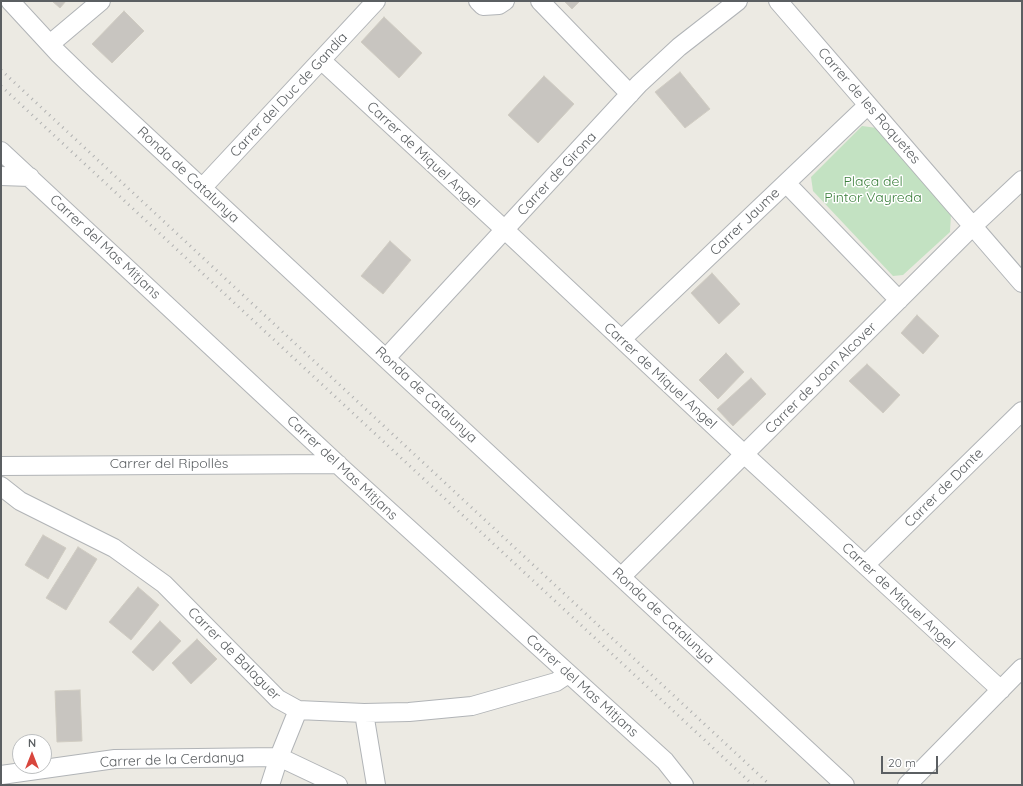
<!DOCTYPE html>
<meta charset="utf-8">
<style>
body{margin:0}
#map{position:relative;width:1023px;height:786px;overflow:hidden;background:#eceae3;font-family:Quicksand,sans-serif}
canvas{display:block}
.frame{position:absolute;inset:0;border:2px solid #5b5f62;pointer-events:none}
.north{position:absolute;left:12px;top:734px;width:40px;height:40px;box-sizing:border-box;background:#fff;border:1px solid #bdbfc0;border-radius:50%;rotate:0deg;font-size:11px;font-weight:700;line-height:16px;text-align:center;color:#5b5f62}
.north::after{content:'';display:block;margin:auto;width:14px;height:18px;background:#d8463d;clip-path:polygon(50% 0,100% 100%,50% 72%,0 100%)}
.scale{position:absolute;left:881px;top:756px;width:57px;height:18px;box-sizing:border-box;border:2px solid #5b5f62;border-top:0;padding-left:5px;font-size:12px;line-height:14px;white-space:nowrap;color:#5b5f62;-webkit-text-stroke:3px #fff;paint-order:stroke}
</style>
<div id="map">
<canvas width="1023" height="786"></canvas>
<div class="frame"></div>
<div class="north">N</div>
<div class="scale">20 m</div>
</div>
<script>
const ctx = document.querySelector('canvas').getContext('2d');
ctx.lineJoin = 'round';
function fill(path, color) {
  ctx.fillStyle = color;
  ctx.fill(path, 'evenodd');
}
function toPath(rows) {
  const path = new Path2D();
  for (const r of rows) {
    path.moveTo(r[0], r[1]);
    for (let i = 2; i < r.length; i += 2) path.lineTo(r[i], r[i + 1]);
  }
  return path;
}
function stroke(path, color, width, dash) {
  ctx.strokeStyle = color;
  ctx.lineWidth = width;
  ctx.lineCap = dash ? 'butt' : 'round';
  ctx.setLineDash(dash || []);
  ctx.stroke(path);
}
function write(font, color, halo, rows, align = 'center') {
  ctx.font = font + ' Quicksand,sans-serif';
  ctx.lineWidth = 3;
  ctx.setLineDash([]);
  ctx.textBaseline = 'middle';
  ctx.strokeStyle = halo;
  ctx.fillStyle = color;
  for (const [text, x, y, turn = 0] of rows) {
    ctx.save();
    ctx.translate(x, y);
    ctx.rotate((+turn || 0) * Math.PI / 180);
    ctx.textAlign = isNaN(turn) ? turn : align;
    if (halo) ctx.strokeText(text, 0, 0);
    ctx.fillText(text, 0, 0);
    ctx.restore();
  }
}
fill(toPath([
 [862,126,877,128,951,214,950,232,903,275,893,276,813,191,811,177]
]), '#c3e2c2');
const building = toPath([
 [52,1,66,1,60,8,52,1],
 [564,1,580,1,572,9,564,1],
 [124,11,144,31,112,63,92,44,124,11],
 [384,17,422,53,399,78,361,42,384,17],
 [680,72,710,109,685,128,655,92,680,72],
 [544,76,574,104,538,143,508,115,544,76],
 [390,241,411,260,383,294,361,276,390,241],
 [712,273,740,304,719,324,691,293,712,273],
 [917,315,939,336,923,354,901,333,917,315],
 [726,353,744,372,718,399,699,380,726,353],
 [867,364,900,395,883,413,849,381,867,364],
 [751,378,766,394,733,426,717,409,751,378],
 [43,535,66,548,48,579,25,565,43,535],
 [78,547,97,559,66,610,46,598,78,547],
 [138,587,159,605,131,640,109,622,138,587],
 [160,621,181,641,153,671,132,652,160,621],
 [197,639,217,659,191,684,172,663,197,639],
 [80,690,82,741,57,742,55,691,80,690]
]);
fill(building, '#c8c5c0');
stroke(building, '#d0ccc2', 1);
const minor = toPath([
 [10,1,58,53,88,82,845,785],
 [478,1,483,6,499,5,505,1],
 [540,1,630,94],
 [778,1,1022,283],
 [50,44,101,1],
 [321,60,505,230,744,454,1001,690],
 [1,151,345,471,665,761,684,785],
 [1,176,30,177],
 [786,183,899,300],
 [202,188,376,1],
 [622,339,868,105],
 [386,358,639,84,679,47,738,1],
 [1,466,338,464],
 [1,486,20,501,114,548,164,584,278,699,298,710,364,713,409,712,472,706,556,682,568,674],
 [865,565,1022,411],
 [621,577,973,226,1022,180],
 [364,713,376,785],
 [1,775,115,759,279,757,338,785],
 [270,785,279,757,298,710],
 [907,785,1022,668]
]);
stroke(minor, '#b1b4b7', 20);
stroke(minor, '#fff', 18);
stroke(toPath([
 [1,70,770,785],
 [1,86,753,785]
]), '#b1b2b2', 3, [1, 5]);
write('14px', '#5b5f62', '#fff', [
 ["Carrer del Duc de Gandía",289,95,-47],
 ["Carrer de les Roquetes",869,106,49],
 ["Carrer de Miquel Angel",423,155,43],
 ["Carrer de Girona",557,174,-47],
 ["Ronda de Catalunya",188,175,43],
 ["Carrer Jaume",745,222,-44],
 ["Carrer del Mas Mitjans",105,247,43],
 ["Carrer de Miquel Angel",660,376,43],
 ["Carrer de Joan Alcover",821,378,-45],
 ["Ronda de Catalunya",426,395,43],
 ["Carrer del Ripollès",169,464],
 ["Carrer del Mas Mitjans",342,468,43],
 ["Carrer de Dante",944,488,-45],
 ["Carrer de Miquel Angel",898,596,43],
 ["Ronda de Catalunya",663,616,43],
 ["Carrer de Balaguer",234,654,45],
 ["Carrer del Mas Mitjans",582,686,42],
 ["Carrer de la Cerdanya",172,760,-2]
]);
write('14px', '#3d803e', '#fff', [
 ["Plaça del",873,182],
 ["Pintor Vayreda",873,198]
]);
</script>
